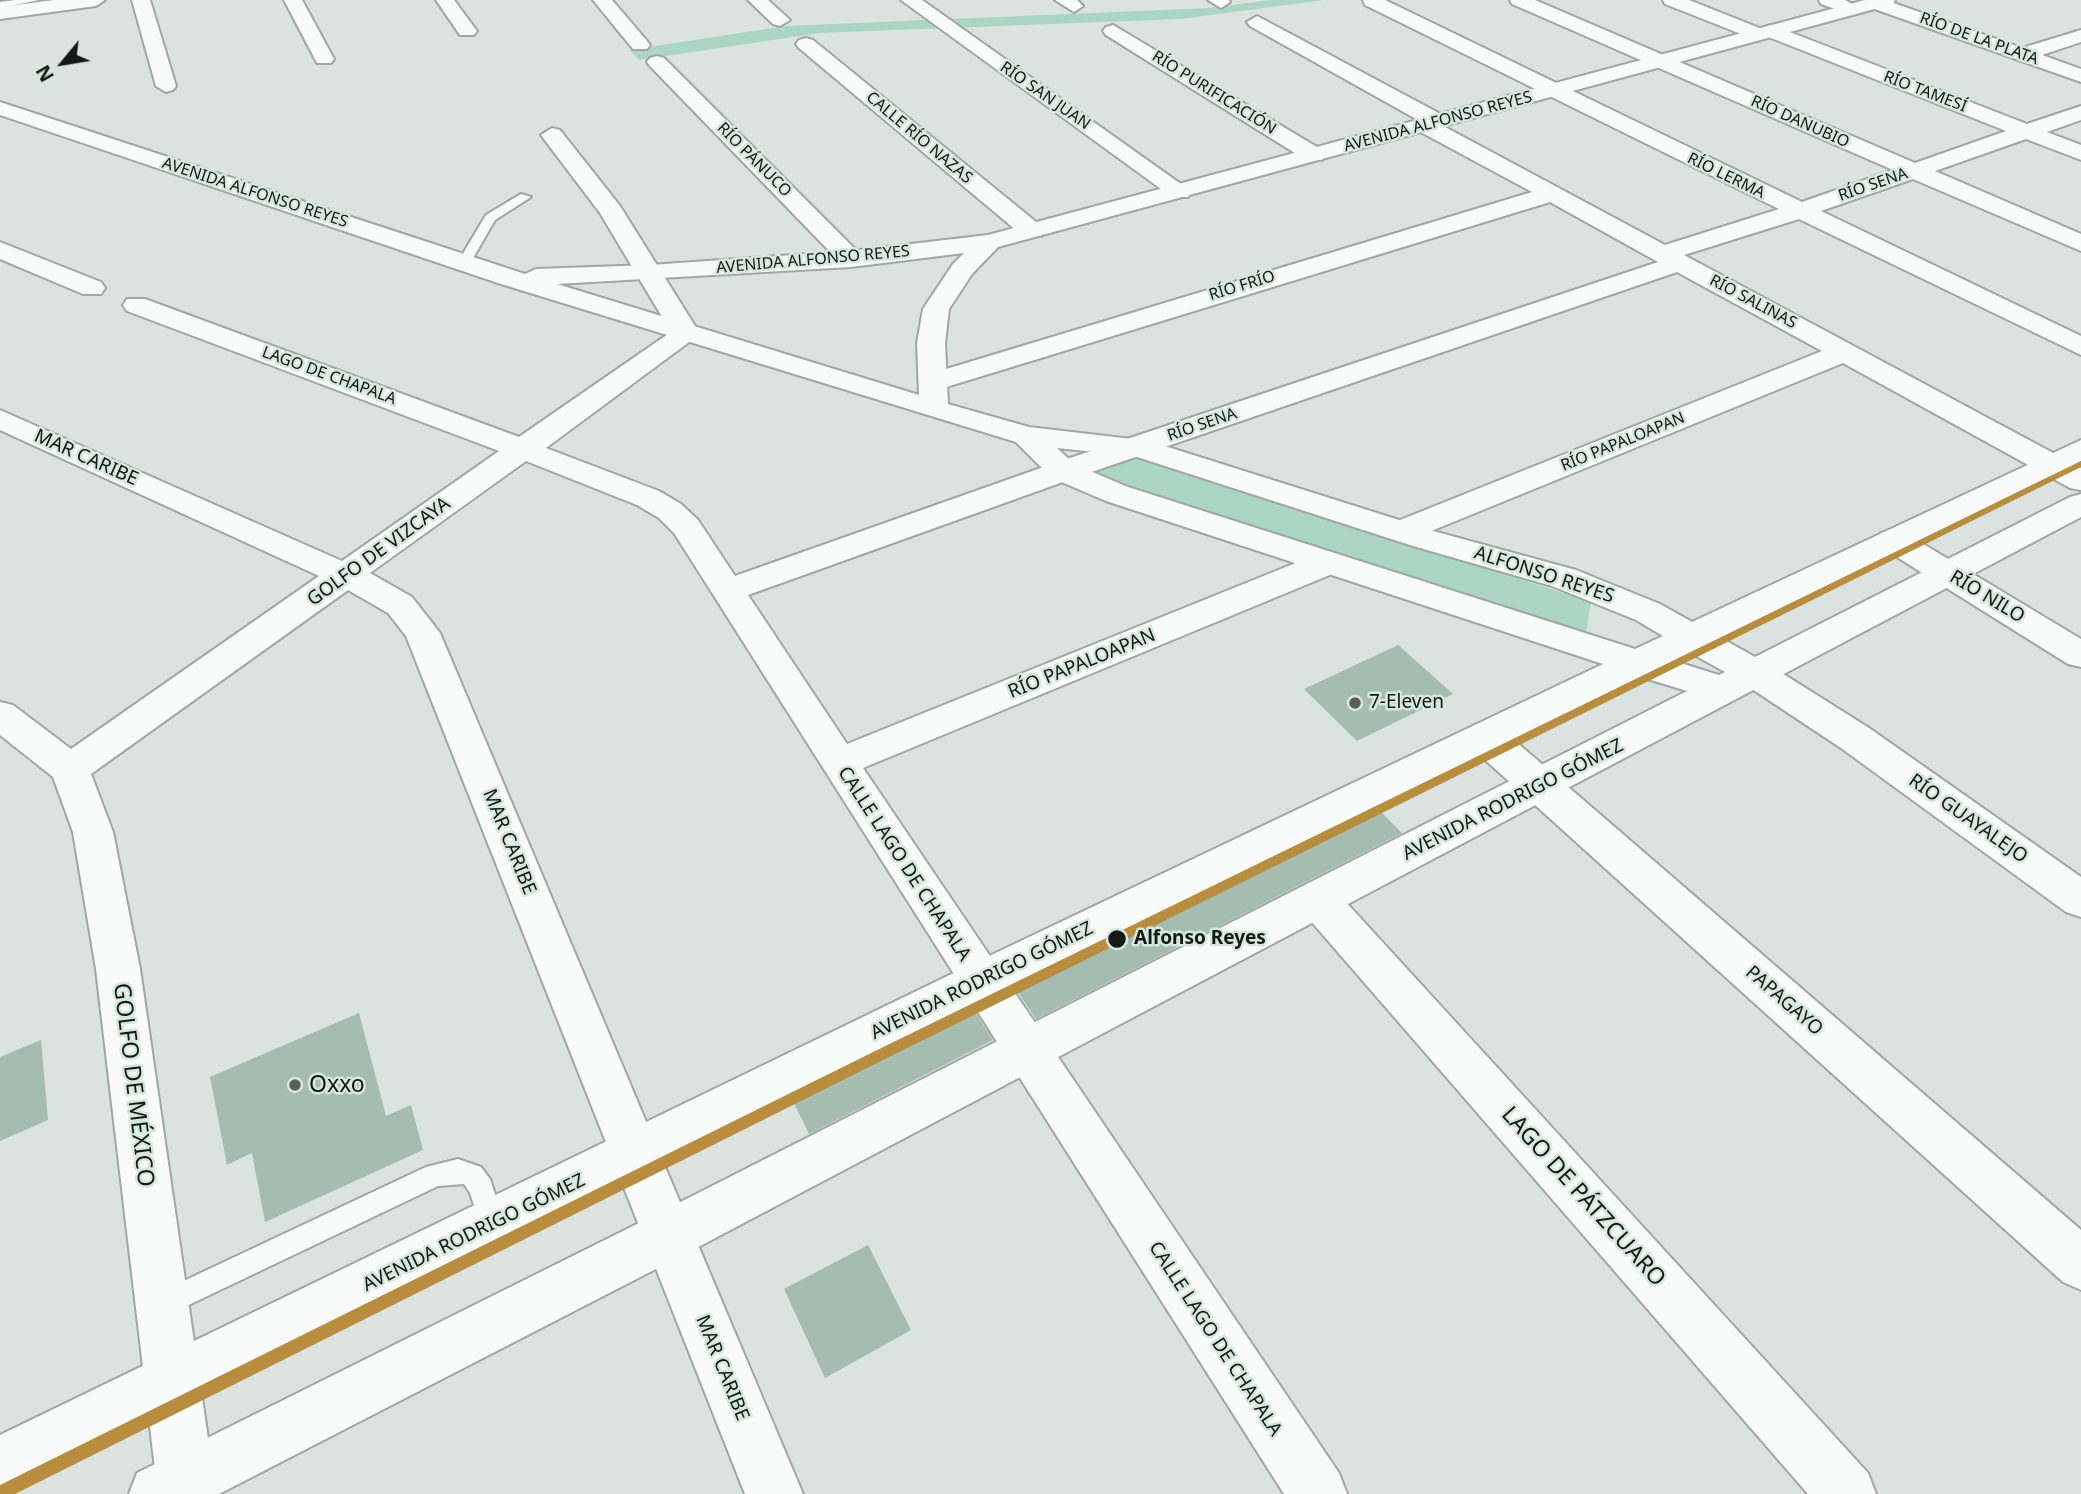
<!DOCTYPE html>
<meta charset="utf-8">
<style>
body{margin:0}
#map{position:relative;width:2081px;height:1494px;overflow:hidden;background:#dae3df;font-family:"Noto Sans",sans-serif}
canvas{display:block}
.north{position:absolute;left:28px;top:28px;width:70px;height:70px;-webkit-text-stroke:5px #d6e7df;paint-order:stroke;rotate:240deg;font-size:19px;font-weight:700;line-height:28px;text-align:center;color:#131916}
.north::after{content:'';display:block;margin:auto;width:24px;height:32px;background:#131916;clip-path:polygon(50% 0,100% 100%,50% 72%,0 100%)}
</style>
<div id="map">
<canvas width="2081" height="1494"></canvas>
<div class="north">N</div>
</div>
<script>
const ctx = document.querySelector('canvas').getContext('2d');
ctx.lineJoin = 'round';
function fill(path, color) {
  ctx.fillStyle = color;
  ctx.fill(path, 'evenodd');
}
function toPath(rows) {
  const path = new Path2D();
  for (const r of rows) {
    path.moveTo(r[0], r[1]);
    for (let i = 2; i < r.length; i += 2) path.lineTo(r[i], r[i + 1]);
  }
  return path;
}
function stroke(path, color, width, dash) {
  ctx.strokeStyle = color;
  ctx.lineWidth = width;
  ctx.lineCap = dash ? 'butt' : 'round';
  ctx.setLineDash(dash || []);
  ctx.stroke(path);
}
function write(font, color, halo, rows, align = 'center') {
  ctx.font = font + ' "Noto Sans",sans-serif';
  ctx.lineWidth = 5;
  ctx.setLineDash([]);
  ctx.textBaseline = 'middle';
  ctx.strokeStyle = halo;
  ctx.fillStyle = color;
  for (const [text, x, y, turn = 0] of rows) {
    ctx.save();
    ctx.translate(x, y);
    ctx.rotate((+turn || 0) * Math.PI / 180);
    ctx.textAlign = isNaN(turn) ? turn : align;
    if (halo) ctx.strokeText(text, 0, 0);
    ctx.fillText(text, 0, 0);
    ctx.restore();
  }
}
fill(toPath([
 [1271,0,1324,0,1180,19,819,33,640,60,629,50,786,26,1209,8],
 [1144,458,1591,602,1586,633,1565,637,1088,476,1106,464]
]), '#abd6c4');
fill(toPath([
 [1398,645,1453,694,1357,741,1304,689],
 [1378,809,1402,833,1036,1019,1015,988],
 [973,1009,993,1040,809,1134,793,1101],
 [359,1013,386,1116,411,1105,423,1150,265,1222,252,1153,227,1165,210,1077],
 [41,1040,48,1120,0,1141,0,1057],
 [868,1245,911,1330,825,1378,784,1289]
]), '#a4bcb2');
const lane = toPath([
 [15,0,39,0,0,8,0,2,15,0],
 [521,194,531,197,495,220,469,265,459,265,458,262,486,215,521,194],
 [458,1159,481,1167,490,1179,505,1224,501,1233,492,1236,483,1233,470,1193,464,1184,438,1186,174,1312,165,1316,156,1312,152,1303,156,1294,426,1167,458,1159]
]);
const street = toPath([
 [54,0,105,0,96,6,0,19,0,7,54,0],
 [132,0,150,0,176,86,173,90,166,92,156,86,132,0],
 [284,0,302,0,334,59,331,63,317,63,284,0],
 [436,0,454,0,477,31,474,35,460,35,436,0],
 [593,0,612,0,647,41,650,45,647,49,633,49,593,0],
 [748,0,768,0,790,20,780,26,773,24,748,0],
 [901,0,922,0,1192,192,1188,197,1172,197,901,0],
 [1055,0,1077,0,1083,6,1074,12,1055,0],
 [1208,0,1229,0,1230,2,1221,8,1208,0],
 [1363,0,1385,0,1802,202,1893,170,1512,4,1510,0,1535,0,1915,163,2006,131,1766,36,1758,40,1751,38,1665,4,1663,0,1689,0,1762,29,1770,25,1777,27,2027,124,2081,106,2081,120,2047,132,2081,145,2081,160,2026,139,1935,171,2081,234,2081,251,1913,179,1821,211,2081,336,2081,355,1799,219,1684,255,2081,468,2081,490,2070,488,1843,363,1414,538,1402,541,1390,538,1386,531,1390,524,1822,351,1677,272,1074,478,748,595,847,744,1313,556,1325,553,1337,556,1342,564,1337,572,863,768,1339,1473,1347,1494,1284,1494,674,533,659,518,637,505,526,461,370,573,412,597,440,633,803,1494,745,1494,406,636,388,613,348,590,91,774,113,832,140,969,216,1494,158,1494,96,969,73,832,53,777,0,735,0,702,13,705,71,749,319,576,0,430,0,410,342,561,499,451,127,311,123,305,127,299,145,299,519,437,671,332,600,213,541,135,552,128,560,130,620,206,700,334,546,448,659,491,681,504,698,520,735,576,1052,464,1658,262,1550,202,943,388,933,391,923,388,919,382,923,376,1532,192,1417,130,1414,125,1418,120,1250,26,1247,22,1257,16,1446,117,1449,122,1445,127,1665,245,1779,209,1365,5,1363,0],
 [1819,0,1845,0,1861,9,1852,15,1821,4,1819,0],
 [1869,0,1885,0,2022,48,2081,30,2081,42,2042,55,2081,69,2081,82,1869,7,1869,0],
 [1113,25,1322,150,1325,155,1322,160,1306,160,1106,35,1103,31,1106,27,1113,25],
 [806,38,813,40,1041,226,1044,231,1041,236,1023,236,799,48,796,44,799,40,806,38],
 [657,56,664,58,860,254,864,259,860,264,842,264,650,66,647,62,650,58,657,56],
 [0,242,101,282,105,288,101,294,83,294,0,259,0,242],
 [1893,530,1905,533,2081,639,2081,667,2068,664,1881,547,1876,540,1881,533,1893,530],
 [1756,661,1769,665,1869,728,2081,877,2081,917,2066,912,1841,748,1743,683,1738,674,1743,665,1756,661],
 [1486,724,1500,728,2081,1230,2081,1290,2063,1282,1472,748,1467,738,1472,728,1486,724],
 [1318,883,1333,888,1868,1473,1876,1494,1808,1494,1303,912,1297,900,1303,888,1318,883]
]);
const secondary = toPath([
 [1865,0,1895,0,1893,4,998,247,972,274,949,309,945,343,948,404,1029,427,1149,441,1437,532,1576,570,1660,604,1692,622,2081,440,2081,461,1721,638,1755,657,2070,497,2081,494,2081,517,685,1254,219,1494,129,1494,137,1473,649,1218,1687,691,1641,677,996,994,511,1243,0,1494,0,1435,964,968,1603,664,1106,501,1052,478,1016,442,501,284,0,115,0,102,525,274,536,269,650,265,851,251,988,235,1865,0],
 [964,253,953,264,923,309,917,343,919,395,557,284,851,267,964,253],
 [1057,448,1134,456,1413,546,1552,586,1636,620,1663,636,1635,649,1128,487,1074,464,1057,448],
 [1691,653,1725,672,1719,675,1674,661,1691,653]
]);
stroke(lane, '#a0a7a4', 4);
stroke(street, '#a0a7a4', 4);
stroke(secondary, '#a0a7a4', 4);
fill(lane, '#f9fbfa');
fill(street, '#f9fbfa');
fill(secondary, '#f9fbfa');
fill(toPath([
 [2081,461,2081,467,879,1062,15,1494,0,1494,0,1485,869,1054,2081,461]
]), '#b88e3e');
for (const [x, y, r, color] of [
 [1355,703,7,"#59605c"],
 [1117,939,10,"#131916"],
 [295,1085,7,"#59605c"]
]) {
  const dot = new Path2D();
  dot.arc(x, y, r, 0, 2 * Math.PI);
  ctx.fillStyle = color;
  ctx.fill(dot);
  stroke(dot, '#d6e7df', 2.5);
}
write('16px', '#131916', '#d6e7df', [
 ["RÍO DE LA PLATA",1979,39,20],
 ["RÍO TAMESÍ",1925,92,21],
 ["RÍO PURIFICACIÓN",1214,93,32],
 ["RÍO SAN JUAN",1045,96,35],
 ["AVENIDA ALFONSO REYES",1438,122,-15],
 ["RÍO DANUBIO",1800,122,24],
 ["CALLE RÍO NAZAS",919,138,40],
 ["RÍO PÁNUCO",754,160,45],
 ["RÍO LERMA",1726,176,26],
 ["RÍO SENA",1873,185,-19],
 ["AVENIDA ALFONSO REYES",255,193,18],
 ["AVENIDA ALFONSO REYES",813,260,-5],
 ["RÍO FRÍO",1242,286,-17],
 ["RÍO SALINAS",1753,302,28],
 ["LAGO DE CHAPALA",329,376,20],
 ["RÍO SENA",1202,425,-19],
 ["RÍO PAPALOAPAN",1623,442,-22]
]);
write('19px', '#131916', '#d6e7df', [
 ["MAR CARIBE",86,458,24],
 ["GOLFO DE VIZCAYA",379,552,-36],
 ["ALFONSO REYES",1544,575,18],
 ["RÍO NILO",1987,597,31],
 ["RÍO PAPALOAPAN",1082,664,-22],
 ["AVENIDA RODRIGO GÓMEZ",1513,800,-27],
 ["RÍO GUAYALEJO",1968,819,35],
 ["MAR CARIBE",509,842,68],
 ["CALLE LAGO DE CHAPALA",904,864,57],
 ["AVENIDA RODRIGO GÓMEZ",982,981,-26],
 ["PAPAGAYO",1784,1001,41],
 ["AVENIDA RODRIGO GÓMEZ",474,1233,-26],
 ["CALLE LAGO DE CHAPALA",1215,1339,57],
 ["MAR CARIBE",722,1368,68]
]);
write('19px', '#131916', '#d6e7df', [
 ["7-Eleven",1369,703]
], 'left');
write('bold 19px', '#131916', '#d6e7df', [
 ["Alfonso Reyes",1134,939]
], 'left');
write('23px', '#131916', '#d6e7df', [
 ["GOLFO DE MÉXICO",133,1085,83],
 ["LAGO DE PÁTZCUARO",1583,1197,48]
]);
write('23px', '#131916', '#d6e7df', [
 ["Oxxo",309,1085]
], 'left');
</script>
